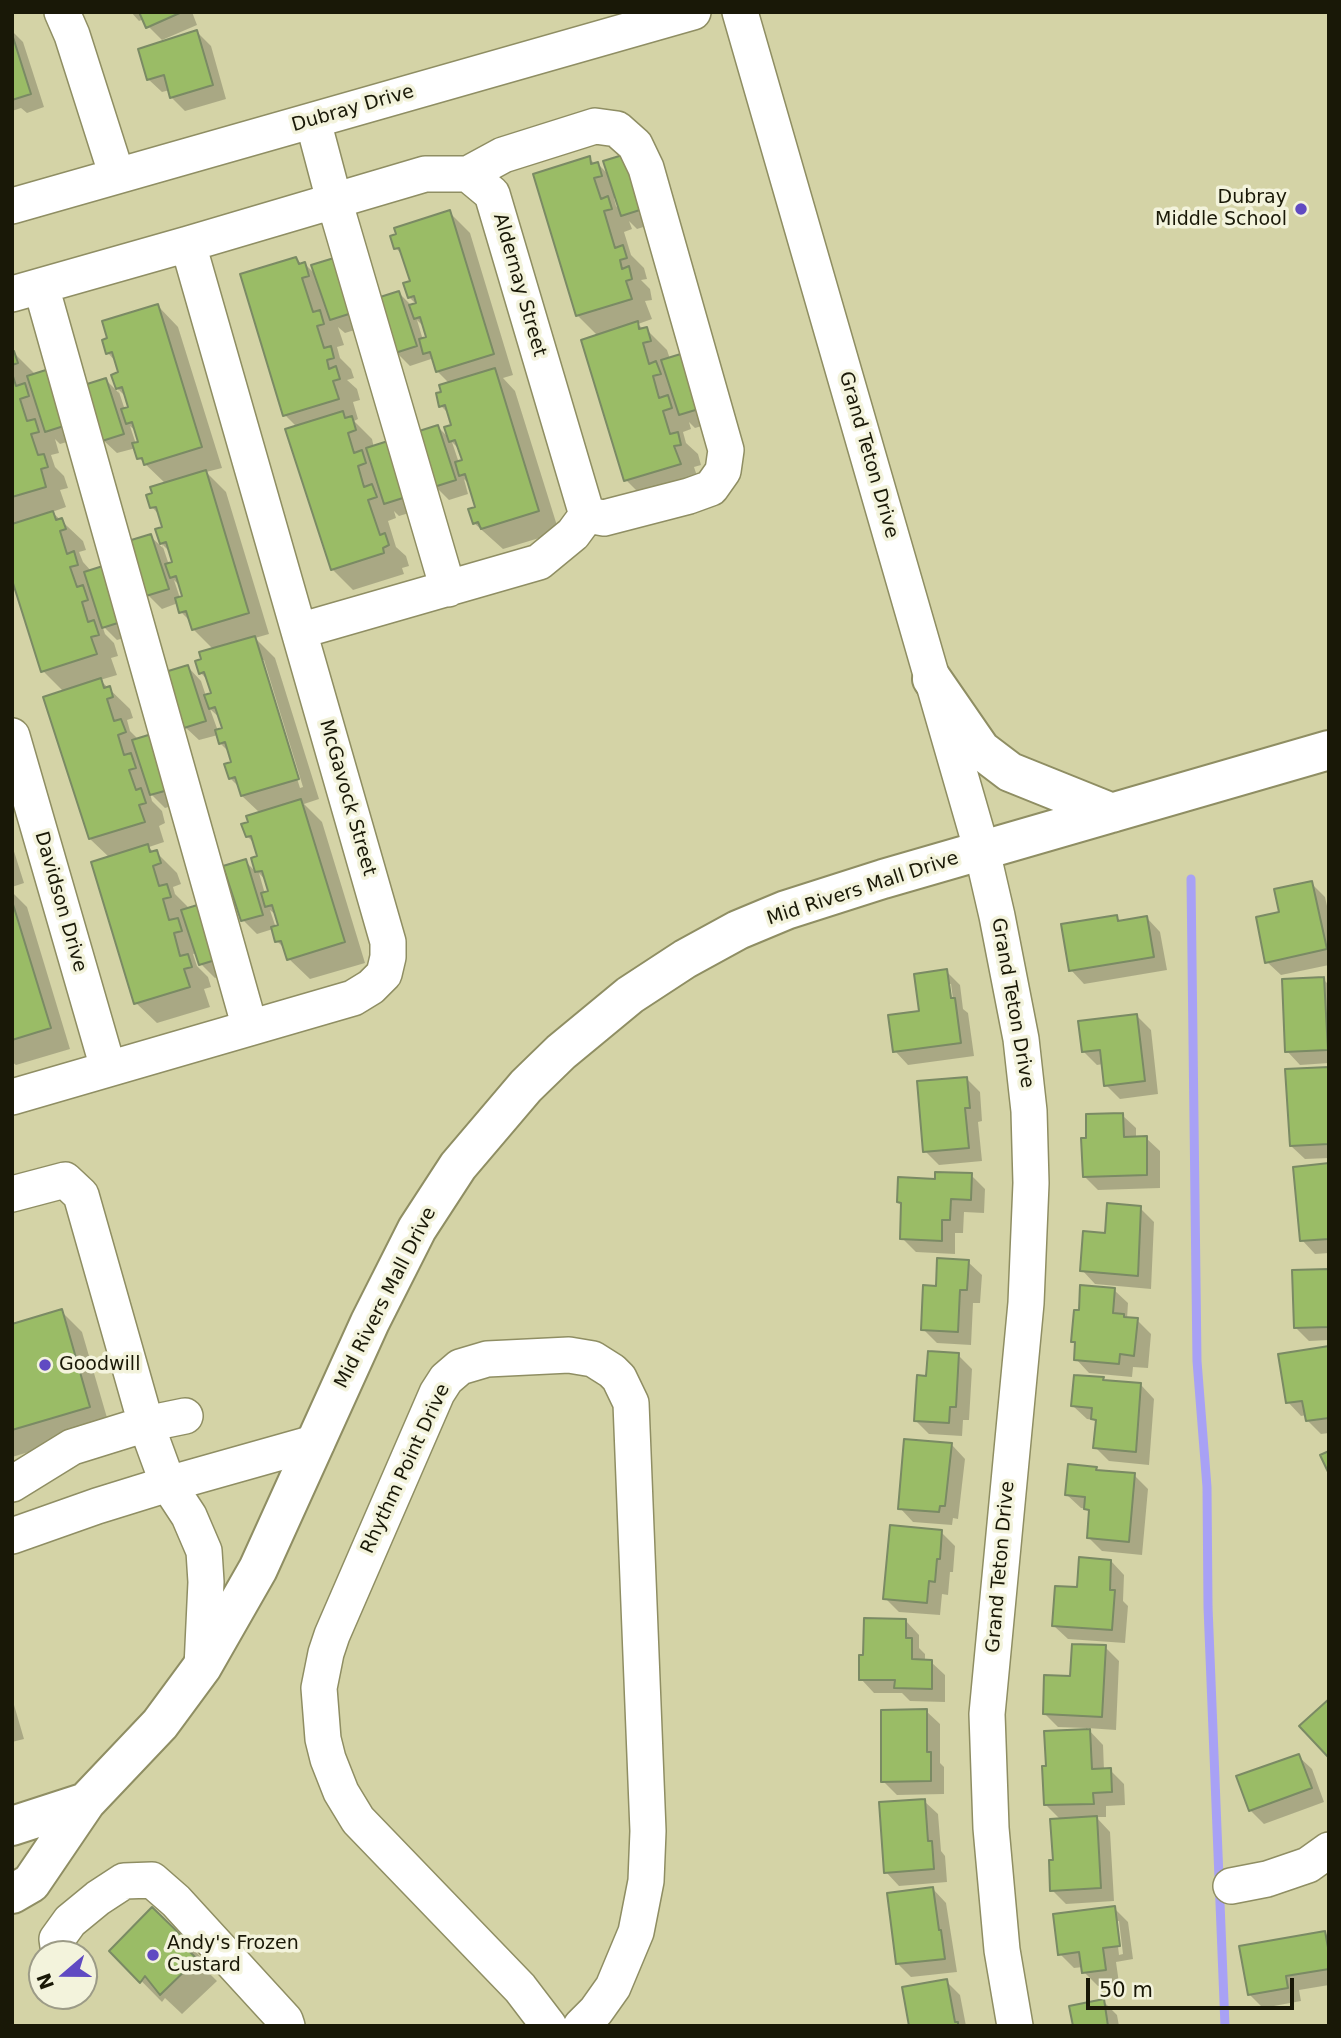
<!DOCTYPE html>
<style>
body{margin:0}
#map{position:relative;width:1341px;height:2038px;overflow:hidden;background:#d4d3a6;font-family:"DejaVu Sans",sans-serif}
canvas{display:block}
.frame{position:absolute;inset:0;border:14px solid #191807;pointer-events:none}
.north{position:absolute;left:28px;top:1940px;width:70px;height:70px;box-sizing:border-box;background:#f3f3dc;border:2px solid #9c9b87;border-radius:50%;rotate:250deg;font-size:19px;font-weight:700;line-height:28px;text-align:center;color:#191807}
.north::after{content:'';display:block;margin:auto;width:24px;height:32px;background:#604ac2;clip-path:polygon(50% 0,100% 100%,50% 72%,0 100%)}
.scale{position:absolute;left:1086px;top:1978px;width:208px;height:32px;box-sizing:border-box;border:4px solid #191807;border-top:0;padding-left:9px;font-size:21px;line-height:24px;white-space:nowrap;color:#191807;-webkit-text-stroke:5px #f3f3dc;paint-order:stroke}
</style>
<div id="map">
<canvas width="1341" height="2038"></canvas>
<div class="frame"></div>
<div class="north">N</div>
<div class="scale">50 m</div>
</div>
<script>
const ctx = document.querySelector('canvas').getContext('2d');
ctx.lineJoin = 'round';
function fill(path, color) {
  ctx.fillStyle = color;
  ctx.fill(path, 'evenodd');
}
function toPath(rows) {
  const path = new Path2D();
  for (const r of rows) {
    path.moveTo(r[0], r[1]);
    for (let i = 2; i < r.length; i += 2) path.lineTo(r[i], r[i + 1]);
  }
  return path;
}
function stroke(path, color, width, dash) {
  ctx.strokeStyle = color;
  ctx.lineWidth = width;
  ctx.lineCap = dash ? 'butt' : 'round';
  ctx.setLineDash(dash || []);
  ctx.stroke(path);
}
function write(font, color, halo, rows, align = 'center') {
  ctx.font = font + ' "DejaVu Sans",sans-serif';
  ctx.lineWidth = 7;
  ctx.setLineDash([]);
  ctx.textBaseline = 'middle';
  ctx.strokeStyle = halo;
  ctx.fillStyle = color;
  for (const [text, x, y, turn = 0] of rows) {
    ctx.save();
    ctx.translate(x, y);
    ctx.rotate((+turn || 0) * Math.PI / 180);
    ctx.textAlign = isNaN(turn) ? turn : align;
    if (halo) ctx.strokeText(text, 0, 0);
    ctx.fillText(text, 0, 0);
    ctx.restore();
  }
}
fill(toPath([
 [131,12,192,12,197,25,162,40,148,26,144,19,139,21],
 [12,31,23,42,44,107,27,113,21,108,12,111],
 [197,32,211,46,226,99,185,111,171,97,170,90,162,92,148,79],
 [589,158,596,165,598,164,656,223,637,229,629,221,632,229,624,232,631,255,644,268,647,279,641,280,650,289,652,300,645,301,652,319,638,324,644,330,646,329,667,350,670,359,715,422,695,428,689,422,691,429,683,432,686,443,698,454,701,465,694,467,700,485,647,501,626,480,598,336,577,315],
 [614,198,617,198,622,212,616,206],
 [449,212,470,233,513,375,503,378,515,391,559,532,503,549,474,523,477,508,470,485,464,479,468,494,449,500,435,486,438,427,450,439,453,426,449,414,441,406,444,393,450,384,437,371,435,363,431,359,410,366,396,352,399,293,412,306,417,305,409,297,412,282,404,257,396,248],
 [417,320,425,328,428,338,423,340],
 [452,442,461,451,464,461,459,463],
 [296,258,302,265,305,264,317,276,364,327,345,333,338,327,344,345,337,347,340,358,351,369,354,378,347,380,357,389,360,400,353,402,358,419,354,421,372,439,374,448,419,510,399,516,394,511,396,518,388,521,396,547,406,556,409,566,402,568,404,574,353,590,332,569,297,427,285,415],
 [158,306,178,327,222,468,206,472,226,492,269,634,255,638,275,658,319,799,304,804,322,822,365,963,310,979,289,959,287,951,277,941,273,929,257,934,243,920,225,867,245,861,257,873,253,859,260,857,256,845,247,836,250,823,260,813,242,796,240,788,230,778,233,763,230,753,220,743,218,735,199,740,185,727,188,667,201,681,206,696,213,694,209,682,201,673,214,650,193,629,191,622,181,612,178,603,162,609,148,595,150,536,163,548,157,530,164,528,160,516,152,507,166,484,139,458,136,448,117,453,103,440,106,380,119,393,114,376,120,374,116,362,108,353],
 [118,389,127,398,130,408,125,410],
 [130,426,137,432,140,443,136,444],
 [162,544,171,553,174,563,169,565],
 [174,580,181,587,184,597,180,598],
 [260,660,264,660,303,787,300,788],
 [210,709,221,719,224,729,218,731],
 [259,873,267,882,270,892,265,894],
 [270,910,277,916,280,926,276,928],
 [14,353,35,374,80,438,60,444,55,439,59,453,51,455,55,467,64,476,68,488,60,490,66,507,52,512,83,541,86,550,79,552,83,562,92,572,137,634,117,640,102,625,105,634,114,643,118,656,111,658,117,675,100,680,130,709,133,718,127,720,130,731,139,740,185,802,165,808,150,793,152,801,162,811,165,823,159,826,164,842,149,847,154,853,156,852,177,873,181,884,173,887,175,894,187,906,234,972,215,978,201,964,197,953,193,954,197,966,208,977,211,987,204,989,210,1007,157,1023,136,1003,110,858,90,839,64,692,43,671,15,525,12,521,12,354],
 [12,845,24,883,12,887],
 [1311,883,1325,897,1329,915,1329,965,1281,975,1267,962,1282,914],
 [12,892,27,907,70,1049,16,1065,12,1062],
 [1116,917,1122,922,1147,918,1160,932,1167,970,1084,984,1071,970],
 [946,971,960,985,963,1009,968,1013,974,1056,908,1065,895,1051],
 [947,984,951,984,954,1007,950,1007],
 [1323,979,1329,985,1329,1063,1300,1065,1287,1051],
 [1137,1016,1151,1030,1158,1094,1120,1099,1106,1085,1103,1064,1097,1065,1083,1051],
 [1329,1069,1329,1158,1305,1159,1291,1146],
 [966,1078,980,1092,982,1121,978,1122,982,1161,939,1165,925,1151],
 [1122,1115,1136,1128,1136,1138,1146,1138,1160,1151,1160,1188,1098,1190,1084,1176],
 [1329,1165,1329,1253,1315,1254,1302,1240],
 [971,1175,985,1189,984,1213,964,1212,963,1233,955,1233,955,1254,916,1252,902,1238,903,1206,899,1201,936,1181],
 [1140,1208,1154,1222,1151,1289,1095,1284,1082,1270,1106,1235],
 [968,1262,982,1275,980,1303,973,1303,971,1345,937,1343,923,1329,938,1287],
 [1329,1271,1329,1340,1309,1341,1295,1327],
 [1114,1290,1128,1303,1127,1319,1137,1320,1151,1334,1148,1368,1133,1367,1132,1377,1089,1373,1076,1359,1077,1345,1073,1341,1080,1312],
 [61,1311,82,1332,110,1428,12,1457,12,1326],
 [1329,1348,1329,1433,1321,1434,1308,1421,1307,1415,1301,1416,1288,1402],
 [958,1355,972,1369,969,1420,963,1420,962,1436,929,1434,915,1420,928,1378],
 [1103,1379,1106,1382,1141,1385,1154,1399,1149,1465,1109,1461,1095,1447,1097,1423,1094,1420,1087,1419,1073,1406],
 [952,1445,965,1459,958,1519,953,1518,952,1525,913,1522,900,1508],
 [1096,1468,1099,1472,1134,1475,1148,1489,1142,1555,1102,1551,1088,1537,1091,1513,1086,1509,1081,1508,1067,1495],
 [941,1532,955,1546,953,1572,950,1572,948,1595,942,1594,940,1615,899,1612,885,1598],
 [1111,1561,1124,1575,1123,1601,1128,1606,1125,1643,1068,1639,1054,1626,1079,1589],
 [906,1621,919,1635,919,1648,925,1654,925,1661,931,1662,945,1675,945,1702,910,1701,902,1693,874,1693,861,1679,865,1657],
 [1105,1647,1119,1661,1116,1730,1087,1728,1103,1745,1104,1770,1110,1770,1124,1784,1125,1805,1106,1806,1106,1817,1096,1817,1110,1832,1114,1901,1066,1904,1052,1890,1061,1820,1046,1805,1047,1767,1086,1731,1086,1728,1058,1727,1044,1713,1072,1678],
 [12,1698,24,1739,12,1742],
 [926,1711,940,1724,940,1763,944,1767,944,1794,897,1795,883,1781],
 [1298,1756,1312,1769,1324,1802,1264,1824,1250,1810],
 [924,1801,938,1814,941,1851,945,1856,947,1882,899,1886,886,1872],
 [933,1889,946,1903,957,1972,911,1977,898,1964],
 [1114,1908,1128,1922,1133,1959,1116,1962,1119,1983,1098,1986,1084,1972,1083,1967,1074,1968,1060,1954],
 [1115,1921,1119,1921,1123,1954,1119,1955],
 [152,1909,208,1964,204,1968,217,1981,182,2014,165,1998,162,2002,112,1951],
 [1325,1933,1329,1937,1329,1985,1299,1990,1301,2001,1263,2008,1249,1994],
 [946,1981,960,1995,966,2026,911,2026],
 [1103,2001,1117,2015,1119,2026,1074,2026]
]), '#0003');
stroke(toPath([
 [1191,879,1197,1361,1207,1487,1208,1607,1225,2026]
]), '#a8a1f5', 9);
const building = toPath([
 [139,12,182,12,146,28,139,12],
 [197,30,213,85,170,98,164,75,147,80,138,49,197,30],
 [12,34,31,94,12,100,12,34],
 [626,154,643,209,621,216,603,161,626,154],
 [590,156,591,164,598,162,602,176,594,178,601,199,608,196,612,209,604,211,615,248,623,245,627,258,620,260,622,269,629,266,632,279,626,281,632,299,576,316,533,174,590,156],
 [450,210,494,354,436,372,430,352,423,354,419,339,426,337,420,317,414,319,409,305,416,303,414,296,408,298,403,283,410,281,399,248,394,249,390,236,396,234,394,228,450,210],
 [296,257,299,264,305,262,309,276,302,278,313,312,320,310,324,324,317,326,324,348,331,346,334,358,327,360,329,369,336,366,340,379,333,381,339,399,283,416,240,274,296,257],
 [334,258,352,313,330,320,311,265,334,258],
 [399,291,417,346,395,353,377,298,399,291],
 [158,304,202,447,144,465,142,458,137,459,132,443,138,442,132,422,126,424,121,409,128,407,122,387,116,389,111,375,118,372,112,352,106,354,102,340,107,338,102,321,158,304],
 [638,321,639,329,647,327,651,341,643,343,649,364,656,361,661,374,653,376,659,398,668,395,672,408,663,411,670,434,678,432,681,445,674,446,681,464,624,481,581,340,638,321],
 [14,351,18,363,12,365,12,352,14,351],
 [684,353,702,408,679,415,661,360,684,353],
 [495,368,539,511,481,529,478,522,473,524,468,509,475,507,465,474,459,476,455,462,462,460,455,440,449,442,444,427,451,425,445,405,439,407,436,393,441,392,439,385,495,368],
 [49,369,67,425,45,432,27,376,49,369],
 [12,373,16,386,25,383,29,396,20,399,27,421,35,419,39,432,31,434,38,455,44,454,48,467,41,469,46,487,12,497,12,373],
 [106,378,124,434,102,441,84,385,106,378],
 [343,411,345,418,352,416,356,430,348,433,354,453,362,450,366,463,358,466,364,487,372,484,377,497,368,500,380,535,385,533,389,545,383,548,384,553,331,570,285,429,343,411],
 [438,425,456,480,434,487,416,432,438,425],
 [388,441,406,497,384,504,366,448,388,441],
 [206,470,249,613,192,630,186,611,179,613,175,598,182,596,176,576,170,578,165,564,172,562,166,542,160,544,155,529,162,527,156,507,150,508,146,495,152,493,150,487,206,470],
 [53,511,56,520,62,518,66,529,60,531,67,554,74,551,78,565,70,567,77,587,83,585,88,600,82,602,88,622,94,620,99,635,91,637,97,654,41,672,12,580,12,524,53,511],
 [151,534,169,589,146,596,128,541,151,534],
 [106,565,124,621,102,628,84,572,106,565],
 [255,636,299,779,241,796,235,777,229,779,224,764,231,762,225,742,219,744,215,730,222,728,215,707,209,709,204,695,211,693,204,672,199,674,195,661,201,659,199,652,255,636],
 [188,665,206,721,184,728,165,672,188,665],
 [101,678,104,688,110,686,113,697,107,699,114,721,121,719,126,732,118,735,124,755,131,753,136,768,129,770,136,790,141,788,146,803,139,805,145,822,89,839,43,697,101,678],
 [155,733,172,789,150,795,132,740,155,733],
 [301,799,345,942,287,960,281,941,275,942,271,927,278,925,272,905,265,907,261,893,268,891,262,871,255,872,251,858,257,856,251,836,246,837,241,824,248,822,246,816,301,799],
 [148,844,150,852,157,850,161,863,153,866,159,886,167,884,171,897,163,899,169,920,178,918,182,931,174,933,180,956,188,954,192,967,184,969,190,987,134,1004,91,862,148,844],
 [246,859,263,915,241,921,223,866,246,859],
 [1312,881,1327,949,1265,963,1256,917,1279,912,1274,889,1312,881],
 [12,901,51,1028,12,1040,12,901],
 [204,903,222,958,199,965,181,910,204,903],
 [1117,915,1118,921,1147,916,1154,957,1069,971,1061,924,1117,915],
 [947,969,951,998,955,998,961,1043,893,1052,888,1015,919,1011,914,974,947,969],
 [1324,977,1328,1050,1285,1052,1282,979,1324,977],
 [1137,1014,1145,1081,1104,1086,1100,1050,1082,1052,1078,1021,1137,1014],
 [1329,1067,1329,1144,1290,1146,1285,1069,1329,1067],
 [967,1077,970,1108,965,1108,969,1148,923,1152,917,1081,967,1077],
 [1123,1113,1124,1137,1147,1136,1147,1175,1083,1177,1081,1138,1086,1138,1086,1114,1123,1113],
 [1329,1163,1329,1239,1300,1241,1293,1167,1329,1163],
 [935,1172,972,1173,971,1200,951,1199,950,1220,942,1220,942,1241,900,1239,901,1203,897,1202,898,1177,935,1179,935,1172],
 [1107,1203,1141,1206,1138,1276,1080,1271,1083,1231,1105,1233,1107,1203],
 [937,1258,969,1260,967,1290,960,1290,958,1332,921,1330,923,1285,936,1286,937,1258],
 [1329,1269,1329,1327,1294,1328,1292,1270,1329,1269],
 [1080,1285,1115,1288,1113,1313,1124,1314,1124,1317,1138,1318,1134,1356,1120,1354,1119,1364,1074,1360,1075,1342,1071,1342,1074,1310,1079,1310,1080,1285],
 [62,1309,90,1407,12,1430,12,1324,62,1309],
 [1329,1346,1329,1418,1306,1421,1302,1401,1286,1403,1278,1354,1329,1346],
 [928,1351,959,1353,956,1407,950,1407,949,1423,914,1421,917,1375,926,1376,928,1351],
 [1074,1375,1104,1377,1103,1380,1141,1383,1136,1452,1093,1448,1096,1420,1091,1419,1092,1408,1071,1406,1074,1375],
 [904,1439,952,1443,945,1506,940,1506,939,1512,898,1509,904,1439],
 [1329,1451,1329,1474,1320,1455,1329,1451],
 [1068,1464,1097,1467,1096,1470,1135,1473,1129,1542,1087,1538,1089,1510,1084,1509,1085,1497,1065,1495,1068,1464],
 [890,1525,942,1530,940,1559,937,1559,935,1582,929,1581,927,1603,883,1599,890,1525],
 [1079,1557,1111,1560,1110,1590,1115,1590,1112,1630,1052,1626,1055,1586,1077,1587,1079,1557],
 [864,1618,906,1619,906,1638,912,1638,912,1659,932,1660,932,1689,894,1688,895,1680,859,1680,859,1655,863,1655,864,1618],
 [1072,1644,1106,1645,1102,1717,1043,1714,1044,1675,1070,1676,1072,1644],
 [1329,1699,1329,1758,1299,1726,1329,1699],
 [927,1709,927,1752,931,1752,931,1781,881,1782,881,1710,927,1709],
 [1090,1729,1092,1769,1111,1768,1112,1792,1093,1793,1094,1804,1044,1805,1042,1766,1046,1766,1044,1731,1090,1729],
 [1299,1754,1312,1788,1249,1811,1236,1776,1299,1754],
 [925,1799,928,1841,932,1841,934,1869,884,1873,879,1802,925,1799],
 [1097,1816,1101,1888,1050,1891,1049,1860,1053,1860,1050,1819,1097,1816],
 [933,1887,939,1930,941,1930,945,1959,896,1964,887,1893,933,1887],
 [1115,1906,1120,1946,1103,1948,1106,1970,1082,1973,1079,1952,1058,1955,1053,1914,1115,1906],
 [152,1907,188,1942,184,1946,197,1959,160,1995,145,1976,140,1983,109,1951,152,1907],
 [1325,1931,1329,1953,1329,1969,1286,1976,1288,1988,1248,1995,1239,1946,1325,1931],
 [947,1979,955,2022,958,2022,958,2026,909,2026,902,1987,947,1979],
 [1104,1999,1108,2026,1073,2026,1069,2006,1104,1999]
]);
fill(building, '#9abc66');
stroke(building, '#7a8a64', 2);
const minor = toPath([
 [62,12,72,35,117,176],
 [740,12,982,851,997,916,1021,1039,1029,1111,1031,1183,1026,1303,987,1714,991,1828,1002,1950,1015,2026],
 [313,121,334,200,448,589],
 [468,174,503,155,595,126,617,129,635,145,646,168,726,450,723,471,711,488,689,496,604,518,587,515],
 [12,206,693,12],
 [41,286,250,1028],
 [12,294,188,244,425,174,468,174,492,194,587,515,573,534,539,562,299,631],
 [12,736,108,1068],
 [12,1097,353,998,371,987,384,974,388,957,388,942,188,244],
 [12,1194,65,1180,81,1195,146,1424,168,1484,97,1506,12,1536],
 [12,1484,72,1447,146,1424,185,1416],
 [202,1667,206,1582,204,1551,189,1516,168,1484,317,1442],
 [1231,1886,1267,1879,1308,1865,1329,1850],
 [59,1953,57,1939,70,1921,98,1898,124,1881,152,1880,176,1901,285,2020,287,2026],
 [549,2026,520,1988,358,1820,341,1792,328,1759,323,1739,319,1688,326,1653,332,1635,437,1393,446,1379,460,1367,487,1359,569,1355,593,1359,612,1371,619,1378,631,1403,648,1831,646,1881,636,1932,613,1987,596,2011,581,2026]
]);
const major = toPath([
 [932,679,981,750,1010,772,1112,813],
 [12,1826,86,1802],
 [12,1894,31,1883,86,1802,160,1724,202,1667,258,1569,370,1322,417,1229,458,1166,526,1086,561,1052,630,995,685,959,738,930,786,910,883,879,1329,750]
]);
stroke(minor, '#8f8e63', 38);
stroke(major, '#8f8e63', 42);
stroke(minor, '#fff', 35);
stroke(major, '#fff', 38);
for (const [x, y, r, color] of [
 [1301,209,7,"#604ac2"],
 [45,1365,7,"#604ac2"],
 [153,1955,7,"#604ac2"]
]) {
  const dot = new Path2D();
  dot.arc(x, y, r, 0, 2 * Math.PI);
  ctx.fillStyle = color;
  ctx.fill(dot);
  stroke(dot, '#f3f3dc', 2.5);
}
write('19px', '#191807', '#f3f3dc', [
 ["Dubray Drive",353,109,-16],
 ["Aldernay Street",519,285,74],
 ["Grand Teton Drive",868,455,74],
 ["McGavock Street",347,798,74],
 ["Mid Rivers Mall Drive",863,889,-18],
 ["Davidson Drive",60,902,74],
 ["Grand Teton Drive",1012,1003,80],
 ["Mid Rivers Mall Drive",386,1298,-63],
 ["Rhythm Point Drive",406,1469,-65],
 ["Grand Teton Drive",1001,1567,-85]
]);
write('19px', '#191807', '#f3f3dc', [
 ["Dubray",1287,198,"right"],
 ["Middle School",1287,220,"right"],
 ["Goodwill",59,1365],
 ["Andy's Frozen",167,1944],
 ["Custard",167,1966]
], 'left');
</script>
